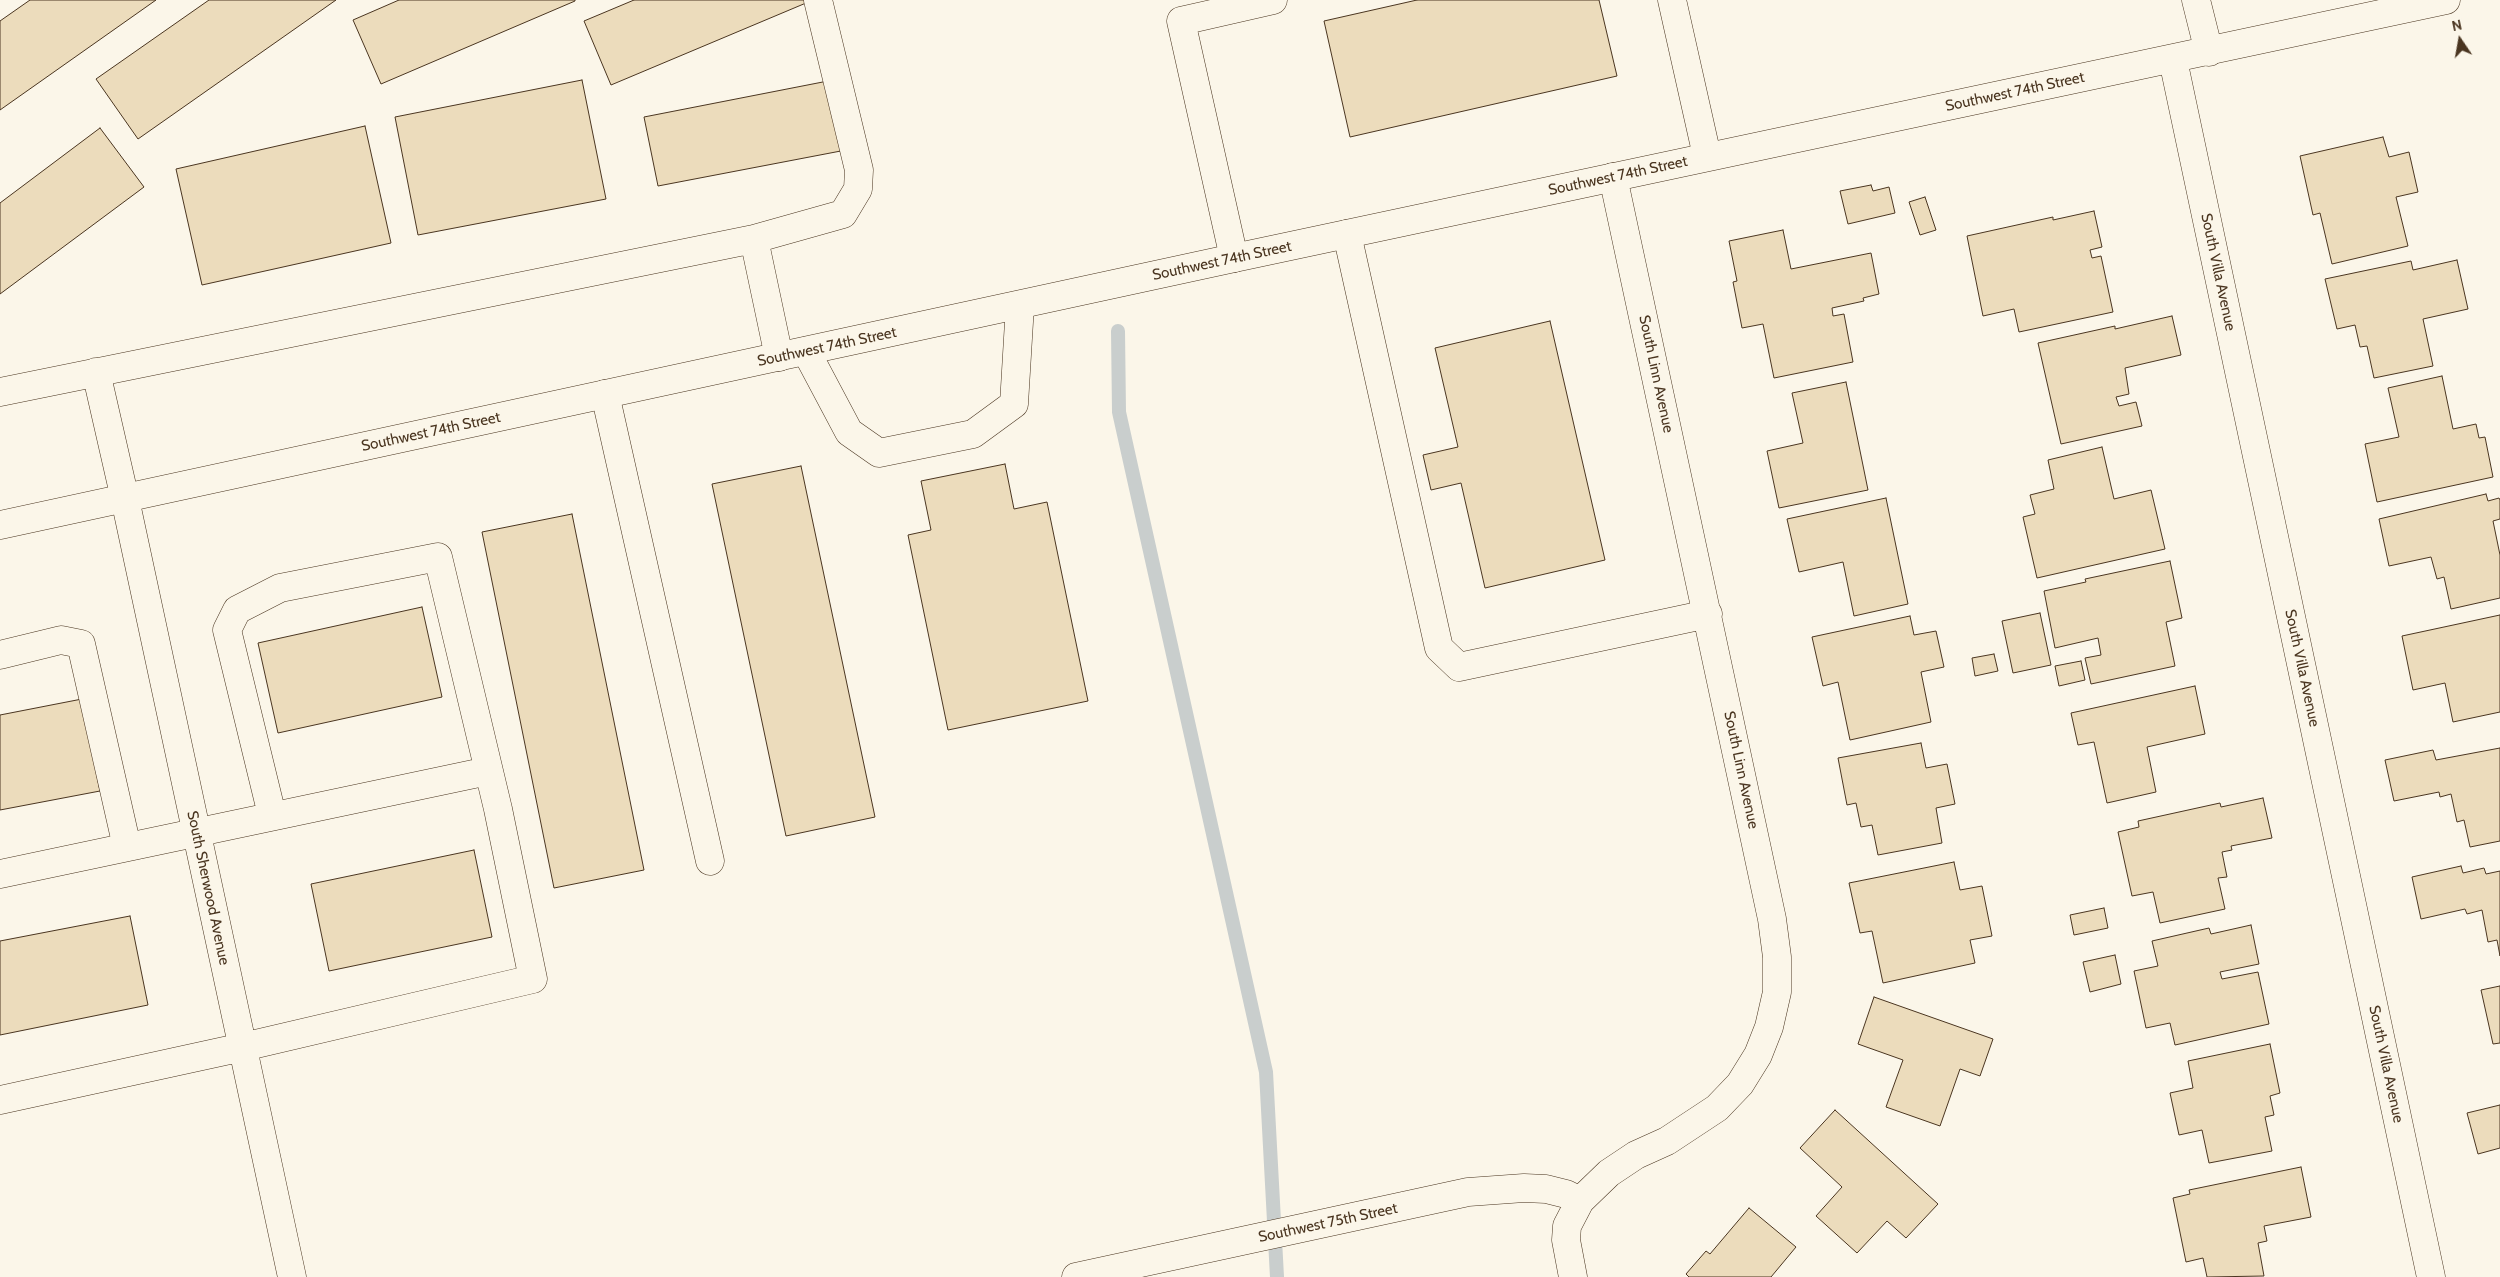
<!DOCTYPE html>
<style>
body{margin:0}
#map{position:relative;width:2500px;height:1277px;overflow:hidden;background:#fbf6e9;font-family:Cabin,sans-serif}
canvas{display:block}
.north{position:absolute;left:2435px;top:15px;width:50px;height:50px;-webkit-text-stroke:4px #fbf6e9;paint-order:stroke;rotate:348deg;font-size:14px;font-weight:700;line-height:20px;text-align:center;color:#4a3520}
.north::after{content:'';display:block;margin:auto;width:18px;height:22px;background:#4a3520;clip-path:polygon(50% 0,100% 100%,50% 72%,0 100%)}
</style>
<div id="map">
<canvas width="2500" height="1277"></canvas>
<div class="north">N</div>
</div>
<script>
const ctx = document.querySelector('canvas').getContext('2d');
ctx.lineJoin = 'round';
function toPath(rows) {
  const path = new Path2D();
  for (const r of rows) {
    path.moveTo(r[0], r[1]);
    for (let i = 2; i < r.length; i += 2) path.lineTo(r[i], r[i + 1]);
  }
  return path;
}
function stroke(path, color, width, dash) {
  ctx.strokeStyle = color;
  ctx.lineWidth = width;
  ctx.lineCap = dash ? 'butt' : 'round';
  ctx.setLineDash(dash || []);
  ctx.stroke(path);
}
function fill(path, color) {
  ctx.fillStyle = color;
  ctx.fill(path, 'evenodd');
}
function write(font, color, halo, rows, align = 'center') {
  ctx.font = font + ' Cabin,sans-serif';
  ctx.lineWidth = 4;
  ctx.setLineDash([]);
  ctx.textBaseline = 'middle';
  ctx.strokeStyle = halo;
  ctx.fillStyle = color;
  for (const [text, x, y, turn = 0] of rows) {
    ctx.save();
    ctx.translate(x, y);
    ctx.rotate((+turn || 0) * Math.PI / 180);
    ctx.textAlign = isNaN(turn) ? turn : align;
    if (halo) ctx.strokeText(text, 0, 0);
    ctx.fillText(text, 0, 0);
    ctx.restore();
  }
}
stroke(toPath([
 [1118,331,1119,412,1266,1072,1277,1277]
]), '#c9cecd', 14);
const building = toPath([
 [30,0,156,0,0,110,0,21,30,0],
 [209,0,336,0,138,139,96,79,209,0],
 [399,0,575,0,575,1,381,84,353,20,399,0],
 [634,0,805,0,806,3,611,85,584,21,634,0],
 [1417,0,1599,0,1617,76,1350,137,1324,21,1417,0],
 [582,80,606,199,418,235,395,117,582,80],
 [833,80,846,150,658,186,644,117,833,80],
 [365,126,391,243,202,285,176,169,365,126],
 [100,128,144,187,0,294,0,203,100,128],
 [2383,137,2389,157,2409,152,2418,192,2396,197,2408,246,2332,264,2320,213,2313,215,2300,156,2383,137],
 [1871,185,1873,191,1889,187,1895,213,1848,224,1840,191,1871,185],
 [1925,197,1936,230,1920,235,1909,202,1925,197],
 [2094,211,2102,247,2090,250,2092,258,2101,256,2113,312,2019,332,2014,309,1983,316,1967,236,2053,217,2053,220,2094,211],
 [1783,230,1791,269,1871,253,1879,294,1863,298,1864,301,1832,308,1833,316,1844,314,1853,362,1774,378,1763,324,1742,328,1733,282,1737,281,1729,241,1783,230],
 [2457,260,2468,309,2423,319,2433,366,2374,378,2367,346,2360,347,2355,325,2337,329,2325,279,2411,261,2413,270,2457,260],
 [2172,316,2181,355,2125,368,2129,394,2116,397,2119,406,2136,402,2142,426,2061,444,2038,343,2115,326,2115,329,2172,316],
 [1550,321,1605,560,1485,588,1461,483,1431,490,1423,455,1458,447,1435,348,1550,321],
 [2442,376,2453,429,2476,424,2479,438,2485,437,2493,477,2377,502,2365,444,2399,437,2388,388,2442,376],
 [1846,382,1868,490,1779,508,1767,451,1803,443,1792,393,1846,382],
 [2102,447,2114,499,2151,490,2165,549,2037,578,2023,517,2035,514,2030,495,2054,489,2048,460,2102,447],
 [1005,464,1014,509,1047,502,1088,701,948,730,908,535,931,530,921,481,1005,464],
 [801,466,875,817,786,836,712,484,801,466],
 [2486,494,2488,501,2499,498,2500,500,2500,519,2493,521,2500,555,2500,598,2451,609,2444,577,2437,579,2431,557,2389,566,2379,519,2486,494],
 [1886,498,1908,604,1854,616,1843,562,1799,572,1787,519,1886,498],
 [572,514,644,870,554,888,482,532,572,514],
 [2170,561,2182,618,2166,622,2175,666,2091,684,2085,658,2101,655,2098,638,2055,648,2044,591,2086,582,2085,579,2170,561],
 [422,607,442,697,278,733,258,643,422,607],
 [2040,613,2051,665,2013,673,2002,621,2040,613],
 [2500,615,2500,712,2453,722,2445,683,2413,690,2402,636,2500,615],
 [1910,616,1914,635,1936,631,1944,667,1921,672,1931,722,1850,740,1838,682,1823,686,1812,637,1910,616],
 [1994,654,1998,671,1975,676,1972,658,1994,654],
 [2081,661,2085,680,2059,686,2055,666,2081,661],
 [2195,686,2205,734,2147,747,2156,792,2107,803,2094,742,2078,745,2071,713,2195,686],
 [82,699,100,791,0,810,0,715,82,699],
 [1921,743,1926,768,1947,764,1955,804,1936,808,1942,843,1878,855,1872,825,1861,827,1856,803,1847,805,1838,758,1921,743],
 [2500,748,2500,841,2470,847,2464,820,2457,822,2451,794,2440,797,2439,792,2394,801,2385,760,2433,750,2436,760,2500,748],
 [2263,798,2272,838,2231,846,2232,850,2222,852,2227,877,2218,878,2225,909,2160,923,2153,892,2132,896,2118,832,2139,827,2138,821,2220,803,2221,807,2263,798],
 [474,850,492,937,329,971,311,884,474,850],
 [1954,862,1960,890,1982,886,1992,936,1970,940,1975,963,1883,983,1872,931,1860,933,1849,883,1954,862],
 [2461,866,2463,873,2484,868,2486,874,2500,871,2500,956,2497,940,2488,942,2482,910,2467,914,2465,909,2421,919,2412,877,2461,866],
 [2104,908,2108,928,2074,935,2070,915,2104,908],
 [130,916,148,1005,0,1035,0,941,130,916],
 [2251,925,2259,964,2220,972,2222,979,2258,972,2269,1024,2175,1045,2170,1023,2146,1028,2134,971,2158,966,2152,941,2209,928,2211,934,2251,925],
 [2115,955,2121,984,2090,992,2083,962,2115,955],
 [2500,986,2500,1043,2493,1044,2481,990,2500,986],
 [1874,997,1993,1039,1980,1076,1960,1069,1940,1126,1886,1107,1903,1060,1858,1044,1874,997],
 [2270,1044,2280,1093,2270,1096,2274,1115,2265,1117,2272,1151,2209,1163,2202,1130,2179,1135,2170,1093,2193,1088,2188,1061,2270,1044],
 [2500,1105,2500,1148,2478,1154,2467,1113,2500,1105],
 [1835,1110,1938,1204,1906,1238,1887,1221,1857,1253,1816,1216,1842,1187,1800,1148,1835,1110],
 [2301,1167,2311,1217,2264,1226,2267,1241,2258,1243,2264,1276,2207,1277,2203,1258,2186,1262,2173,1198,2190,1194,2189,1190,2301,1167],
 [1749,1208,1796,1247,1771,1277,1689,1277,1686,1274,1706,1251,1710,1254,1749,1208]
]);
fill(building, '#ecdcbc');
stroke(building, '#4a3520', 1);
const minor = toPath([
 [1672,0,1707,156],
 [2196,0,2209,52],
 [2173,60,2431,1277],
 [1347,234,1439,648,1459,667,1708,614],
 [754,239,779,357],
 [1234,258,1181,21,1273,0],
 [806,351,849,432,879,453,973,434,1014,404,1020,305],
 [96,372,125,499,292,1277],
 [0,392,754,239,843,214,858,189,859,170,818,0],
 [605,394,710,861],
 [0,655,61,640,81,644,127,847],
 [0,874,488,771],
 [0,1100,243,1047,533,979,498,809,438,557,280,588,237,610,227,630,272,815],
 [1076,1277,1468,1192,1524,1188,1546,1189,1566,1194,1580,1201],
 [1573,1277,1566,1240,1567,1226,1580,1201,1609,1173,1636,1155,1667,1141,1717,1108,1740,1084,1758,1055,1769,1027,1777,992,1777,957,1772,919,1613,177]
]);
const major = toPath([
 [0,525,1234,258,2446,0]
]);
stroke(minor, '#4a3520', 29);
stroke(major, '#4a3520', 29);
stroke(minor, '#fbf6e9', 28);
stroke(major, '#fbf6e9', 28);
write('15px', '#4a3520', '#fbf6e9', [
 ["Southwest 74th Street",2015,92,-12],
 ["Southwest 74th Street",1618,176,-12],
 ["Southwest 74th Street",1222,261,-12],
 ["South Villa Avenue",2218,272,78],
 ["Southwest 74th Street",827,347,-12],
 ["South Linn Avenue",1656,374,78],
 ["Southwest 74th Street",431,432,-12],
 ["South Villa Avenue",2302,668,78],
 ["South Linn Avenue",1741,770,78],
 ["South Sherwood Avenue",208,888,78],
 ["South Villa Avenue",2386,1064,78],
 ["Southwest 75th Street",1328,1223,-12]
]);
</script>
